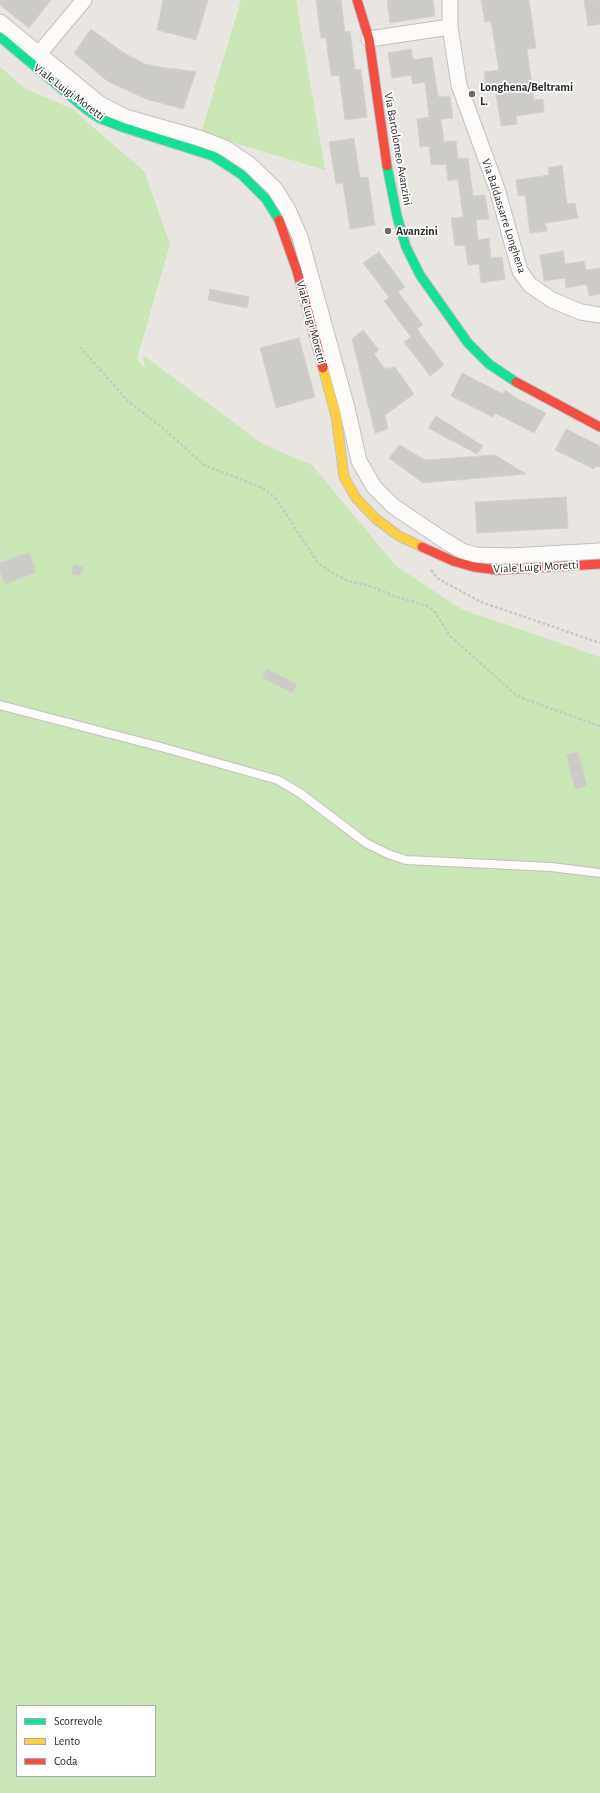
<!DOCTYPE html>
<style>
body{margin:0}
#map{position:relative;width:600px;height:1793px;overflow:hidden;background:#e9e5e0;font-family:"Alegreya Sans",sans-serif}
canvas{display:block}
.legend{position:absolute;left:16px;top:1705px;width:140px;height:72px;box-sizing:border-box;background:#fff;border:1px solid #aaa;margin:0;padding:5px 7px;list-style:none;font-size:12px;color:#2a2a2a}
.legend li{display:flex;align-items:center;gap:8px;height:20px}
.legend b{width:20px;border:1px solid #aaa}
</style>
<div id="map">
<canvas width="600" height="1793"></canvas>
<ul class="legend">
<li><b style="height:5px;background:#16e098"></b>Scorrevole</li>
<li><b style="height:5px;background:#ffcf43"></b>Lento</li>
<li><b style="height:5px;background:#f24e42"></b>Coda</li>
</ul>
</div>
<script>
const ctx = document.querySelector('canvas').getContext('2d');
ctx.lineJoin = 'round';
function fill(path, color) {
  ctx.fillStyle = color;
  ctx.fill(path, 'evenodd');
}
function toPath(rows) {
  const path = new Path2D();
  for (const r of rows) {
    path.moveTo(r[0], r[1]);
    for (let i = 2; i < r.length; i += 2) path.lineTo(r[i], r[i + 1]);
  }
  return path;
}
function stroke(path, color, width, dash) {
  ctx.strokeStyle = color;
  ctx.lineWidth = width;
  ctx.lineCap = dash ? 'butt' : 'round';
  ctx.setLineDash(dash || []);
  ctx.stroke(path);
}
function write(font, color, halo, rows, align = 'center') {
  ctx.font = font + ' "Alegreya Sans",sans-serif';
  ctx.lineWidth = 3.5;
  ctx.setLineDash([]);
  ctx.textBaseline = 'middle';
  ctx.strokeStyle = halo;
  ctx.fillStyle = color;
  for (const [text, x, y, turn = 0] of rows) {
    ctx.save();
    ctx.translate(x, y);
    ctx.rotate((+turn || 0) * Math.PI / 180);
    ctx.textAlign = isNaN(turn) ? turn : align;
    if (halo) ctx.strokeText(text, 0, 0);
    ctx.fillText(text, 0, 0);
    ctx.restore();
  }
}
fill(toPath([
 [241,0,296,0,325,170,201,133],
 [0,67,26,89,72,109,144,171,170,244,137,359,145,368,143,355,261,443,312,465,396,566,461,609,600,657,600,1793,0,1793],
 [17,1706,155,1706,155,1776,17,1776]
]), '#cae6b7');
const building = toPath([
 [0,0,51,0,29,28,0,5,0,0],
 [163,0,208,0,196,40,157,30,163,0],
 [316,0,341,0,345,32,350,31,355,70,361,69,367,117,345,120,339,75,331,76,326,38,321,38,316,0],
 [387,0,433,0,435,16,390,23,387,0],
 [481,0,529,0,536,48,527,49,534,100,543,99,544,112,516,116,517,124,501,126,495,88,486,89,484,72,499,70,491,21,485,22,481,0],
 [584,0,600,0,600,24,588,26,584,0],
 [91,29,124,53,145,64,170,69,171,68,196,72,183,109,146,99,107,81,74,53,91,29],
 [411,49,413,60,432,57,438,97,450,96,453,118,441,119,444,142,456,141,458,159,468,158,473,196,485,195,489,219,476,220,478,240,489,238,491,258,502,257,505,279,481,283,479,264,468,265,465,245,455,246,451,218,463,217,458,179,448,181,446,164,431,165,429,146,420,147,417,119,429,117,425,82,413,84,411,75,392,78,388,53,411,49],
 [354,138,360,178,368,177,375,225,350,229,343,183,336,184,329,142,354,138],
 [562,165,567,204,575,203,578,218,545,223,547,231,530,233,525,195,518,196,516,180,549,175,548,168,562,165],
 [563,251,565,264,584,261,586,270,600,268,600,294,589,296,587,284,566,288,565,278,544,281,540,255,563,251],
 [379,252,405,287,398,292,423,325,417,329,444,365,430,376,404,342,411,337,384,301,389,297,363,263,379,252],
 [210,289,249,297,247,308,208,300,210,289],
 [363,330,379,350,374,354,385,369,395,367,414,394,385,415,388,429,375,433,352,339,363,330],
 [299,338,315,397,276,408,260,348,299,338],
 [462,373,503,394,505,390,518,399,546,413,534,433,495,413,493,417,451,396,462,373],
 [436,416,483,446,477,454,428,428,436,416],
 [566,429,600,446,600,467,596,466,594,469,555,450,566,429],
 [400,445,425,460,495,455,526,474,423,483,389,458,400,445],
 [566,497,568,528,477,533,475,502,566,497],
 [29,552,36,572,5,584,0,571,0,563,29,552],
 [74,564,83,567,80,576,71,574,74,564],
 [267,669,297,684,293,693,262,678,267,669],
 [578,752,587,786,575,789,566,755,578,752]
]);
fill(building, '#cdcbc7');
stroke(building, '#d4d1cc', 1);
const lane = toPath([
 [0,705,161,747,278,780,300,793,366,843,388,854,406,860,551,867,600,873]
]);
const street = toPath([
 [450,0,450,27,459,85,497,189,520,271,530,285,552,300,581,312,600,315],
 [0,22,100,104,125,117,199,138,225,148,249,164,275,189,288,210,300,237,347,408,359,461,374,487,393,506,442,539,462,551,475,555,511,556,600,551],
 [369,39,450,27],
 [33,61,84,0]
]);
const fast = toPath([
 [0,37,86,109,99,118,122,127,213,156,242,175,266,199,279,220],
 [387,166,397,216,406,247,420,275,468,343,489,364,516,382]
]);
const slow = toPath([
 [323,368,336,416,344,477,356,498,376,519,399,536,422,547]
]);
const jam = toPath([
 [357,0,369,39,387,166],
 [279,220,297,271,323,368],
 [516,382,600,427],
 [422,547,453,561,474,567,498,570,600,564]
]);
stroke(lane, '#c2c1c2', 10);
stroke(street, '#c2c1c2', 17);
stroke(fast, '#c2c1c2', 11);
stroke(slow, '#c2c1c2', 11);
stroke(jam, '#c2c1c2', 11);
stroke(toPath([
 [80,347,128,401,165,430,204,465,263,488,277,500,318,563,331,572,348,581,367,585,394,596,427,606,435,612,450,636,515,694,527,700,600,726],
 [431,570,437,578,481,602,600,643]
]), '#c8c7c7', 2.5, [3, 2]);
stroke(lane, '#fcfbfa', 8);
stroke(street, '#fcfbfa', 15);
stroke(fast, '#16e098', 9);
stroke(slow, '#ffcf43', 9);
stroke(jam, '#f24e42', 9);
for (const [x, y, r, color] of [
 [472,94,4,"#6d6b6a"],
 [388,231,4,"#6d6b6a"]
]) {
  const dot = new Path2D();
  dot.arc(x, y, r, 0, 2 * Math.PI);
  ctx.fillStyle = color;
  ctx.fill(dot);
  stroke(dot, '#fff', 1.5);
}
write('bold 12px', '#2a2a2a', '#fff', [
 ["Longhena/Beltrami",480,87],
 ["L.",480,101],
 ["Avanzini",396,231]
], 'left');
write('12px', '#2a2a2a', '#fff', [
 ["Viale Luigi Moretti",69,92,37],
 ["Via Bartolomeo Avanzini",398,149,80],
 ["Via Baldassarre Longhena",504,216,72],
 ["Viale Luigi Moretti",311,322,75],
 ["Viale Luigi Moretti",536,567,-3]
]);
</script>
